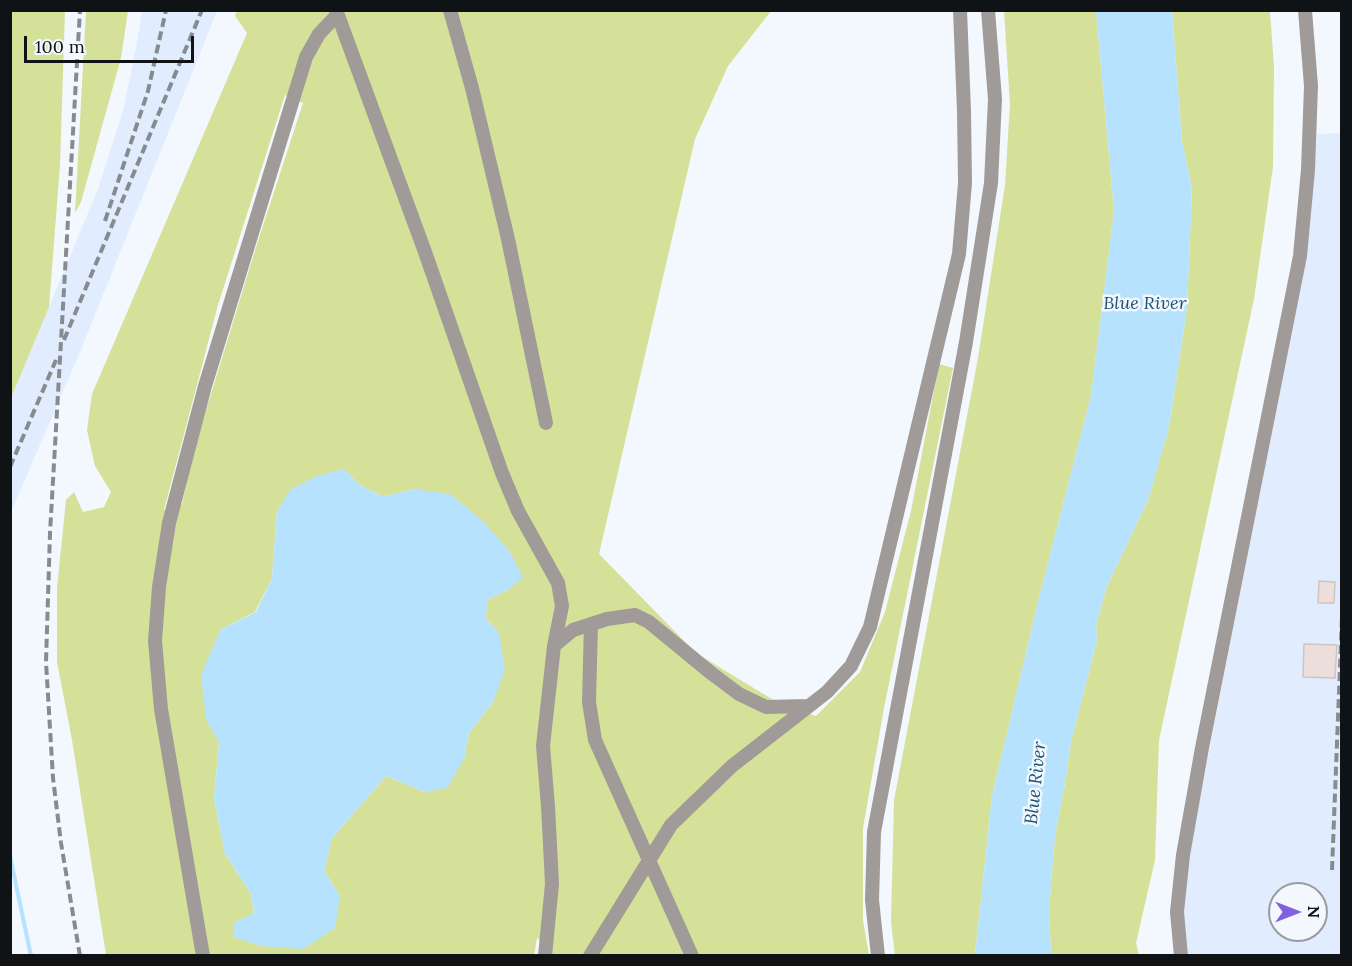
<!DOCTYPE html>
<style>
body{margin:0}
#map{position:relative;width:1352px;height:966px;overflow:hidden;background:#f3f7fe;font-family:Lora,serif}
canvas{display:block}
.frame{position:absolute;inset:0;border:12px solid #101316;pointer-events:none}
.north{position:absolute;left:1268px;top:882px;width:60px;height:60px;box-sizing:border-box;background:#f3f7fe;border:2px solid #989ca1;border-radius:50%;rotate:90deg;font-size:16px;font-weight:700;line-height:24px;text-align:center;color:#101316}
.north::after{content:'';display:block;margin:auto;width:21px;height:27px;background:#8261dc;clip-path:polygon(50% 0,100% 100%,50% 72%,0 100%)}
.scale{position:absolute;left:24px;top:36px;width:170px;height:27px;box-sizing:border-box;border:3px solid #101316;border-top:0;padding-left:8px;font-size:18px;line-height:21px;white-space:nowrap;color:#101316;-webkit-text-stroke:4px #f3f7fe;paint-order:stroke}
</style>
<div id="map">
<canvas width="1352" height="966"></canvas>
<div class="frame"></div>
<div class="north">N</div>
<div class="scale">100 m</div>
</div>
<script>
const ctx = document.querySelector('canvas').getContext('2d');
ctx.lineJoin = 'round';
function fill(path, color) {
  ctx.fillStyle = color;
  ctx.fill(path, 'evenodd');
}
function toPath(rows) {
  const path = new Path2D();
  for (const r of rows) {
    path.moveTo(r[0], r[1]);
    for (let i = 2; i < r.length; i += 2) path.lineTo(r[i], r[i + 1]);
  }
  return path;
}
function stroke(path, color, width, dash) {
  ctx.strokeStyle = color;
  ctx.lineWidth = width;
  ctx.lineCap = dash ? 'butt' : 'round';
  ctx.setLineDash(dash || []);
  ctx.stroke(path);
}
function write(font, color, halo, rows, align = 'center') {
  ctx.font = font + ' Lora,serif';
  ctx.lineWidth = 5;
  ctx.setLineDash([]);
  ctx.textBaseline = 'middle';
  ctx.strokeStyle = halo;
  ctx.fillStyle = color;
  for (const [text, x, y, turn = 0] of rows) {
    ctx.save();
    ctx.translate(x, y);
    ctx.rotate((+turn || 0) * Math.PI / 180);
    ctx.textAlign = isNaN(turn) ? turn : align;
    if (halo) ctx.strokeText(text, 0, 0);
    ctx.fillText(text, 0, 0);
    ctx.restore();
  }
}
fill(toPath([
 [142,11,217,11,80,352,11,512,11,398,98,189,123,111,136,48],
 [1341,133,1341,955,1188,956,1184,917,1187,866,1308,242,1317,134],
 [1280,894,1316,894,1316,930,1280,930]
]), '#e1edfe');
fill(toPath([
 [10,11,65,11,60,165,49,307,11,398],
 [86,11,128,11,121,58,81,202,75,213],
 [237,11,771,11,728,66,695,139,599,554,696,653,780,704,816,716,860,672,885,612,911,511,939,364,953,368,884,708,863,828,863,920,869,955,552,955,552,949,537,938,534,956,106,955,72,740,57,662,57,588,66,500,74,492,83,512,104,507,111,492,95,466,87,430,92,394,247,33,235,16],
 [285,95,303,103,257,244,195,446,182,504,164,510,218,305],
 [343,469,360,485,383,497,414,489,509,589,487,600,486,619,499,633,493,702,469,733,464,759,425,792,386,776,332,838,324,871,340,896,254,914,251,894,225,854,214,798,219,743,220,630,255,612,272,578,277,511],
 [1004,11,1096,11,1114,211,1091,395,1038,602,992,796,975,955,895,956,891,921,894,800,978,358,1005,185,1010,104],
 [1172,11,1270,11,1274,68,1273,167,1254,299,1159,740,1155,860,1136,943,1139,955,1051,956,1049,910,1055,836,1065,783,1071,742,1097,640,1096,625,1107,586,1148,500,1169,427,1187,308,1192,188,1182,142]
]), '#d5e199');
fill(toPath([
 [1096,11,1172,11,1182,142,1192,188,1187,308,1169,427,1148,500,1107,586,1096,625,1097,640,1071,742,1065,783,1055,836,1049,910,1051,955,975,955,992,796,1038,602,1091,395,1114,211],
 [343,469,360,485,383,497,414,489,450,494,484,522,510,552,523,577,509,589,487,600,486,619,499,633,505,670,493,702,469,733,464,759,447,788,425,792,386,776,332,838,324,871,340,896,335,928,303,949,261,946,234,937,233,923,254,913,251,894,225,854,214,798,219,743,206,719,201,675,220,630,256,612,272,578,277,511,291,489,317,476]
]), '#b7e2fe');
stroke(toPath([
 [10,856,31,956]
]), '#b7e2fe', 4);
const building = toPath([
 [1319,581,1335,582,1334,603,1318,603,1319,581],
 [1304,644,1337,645,1335,678,1303,677,1304,644]
]);
fill(building, '#ecdeda');
stroke(building, '#d1c3bf', 1.5);
stroke(toPath([
 [336,10,425,252,502,473,518,511,558,583,562,606,554,646,543,746,548,806,552,884,545,956],
 [450,10,472,88,508,239,546,423],
 [591,624,589,702,595,740,692,956],
 [554,646,573,630,607,619,635,615,649,622,711,673,739,694,766,707,808,706],
 [203,956,161,709,155,641,159,587,169,523,205,386,306,57,319,34,337,15],
 [590,956,671,825,732,766,827,692,851,666,870,627,959,254,965,183,964,111,960,10],
 [878,956,872,900,874,832,966,342,991,183,995,99,988,10],
 [1181,956,1177,912,1183,855,1202,748,1300,256,1308,170,1311,86,1305,10]
]), '#a09b98', 14);
stroke(toPath([
 [105,221,148,91,166,10],
 [64,340,202,10],
 [10,467,56,360],
 [1332,870,1342,616],
 [80,956,61,843,53,778,46,662,50,533,80,10]
]), '#878b90', 4, [9, 4.5]);
write('italic 18px', '#1a5473', '#f3f7fe', [
 ["Blue River",1145,304],
 ["Blue River",1036,783,-84]
]);
</script>
